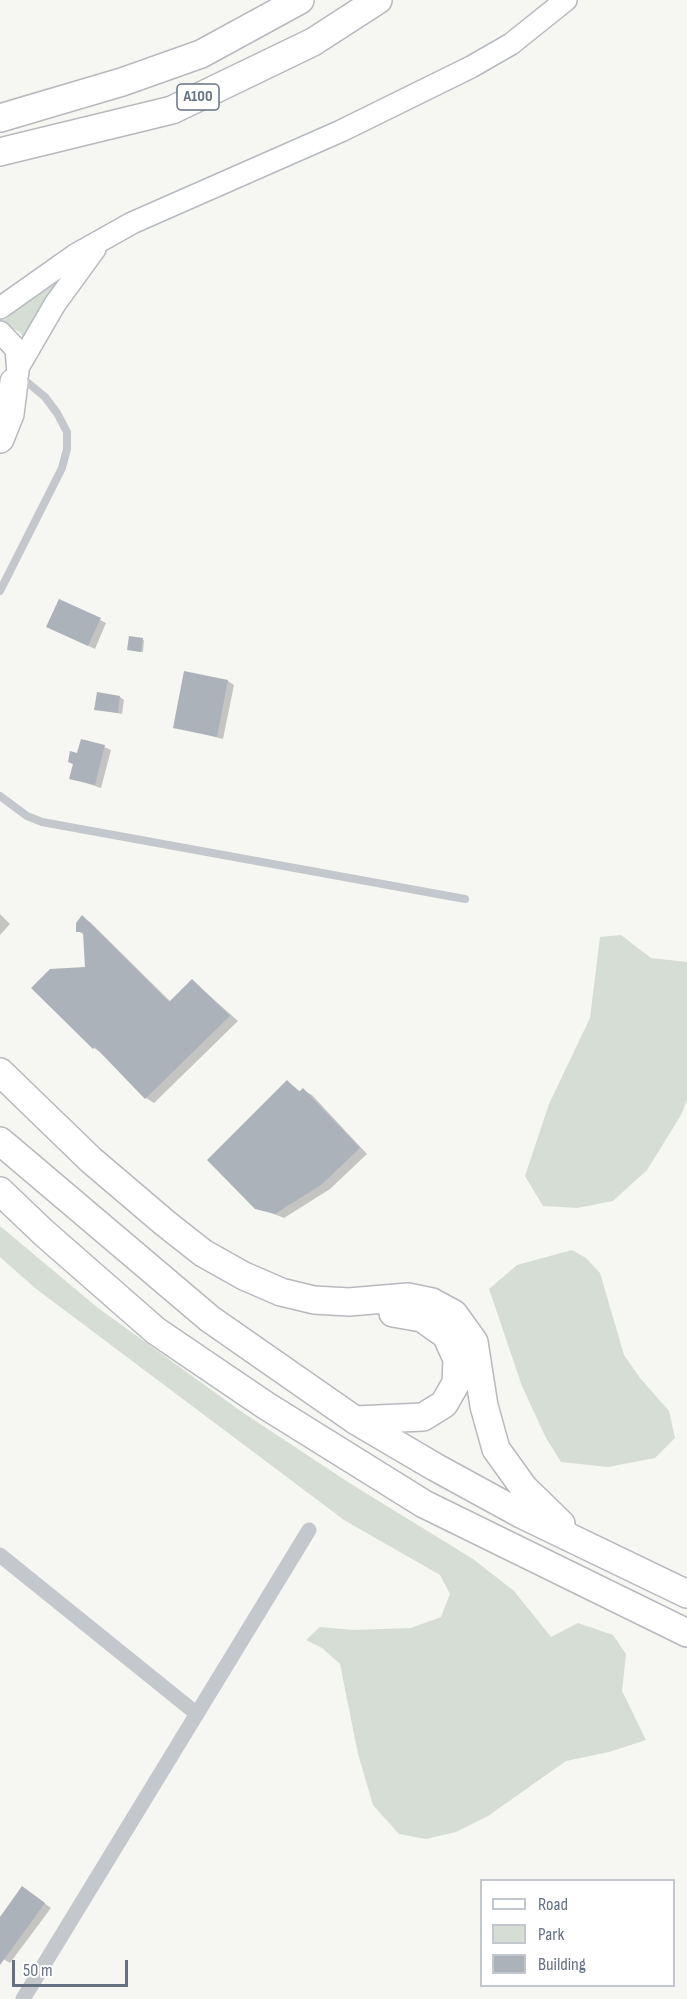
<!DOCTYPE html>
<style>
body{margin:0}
#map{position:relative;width:687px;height:1999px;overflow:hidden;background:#f6f6f3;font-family:"Sofia Sans Condensed",sans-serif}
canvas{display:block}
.legend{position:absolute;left:480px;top:1879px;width:195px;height:108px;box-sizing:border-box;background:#fff;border:2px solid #c2c6cd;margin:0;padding:8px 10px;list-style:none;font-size:18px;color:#667183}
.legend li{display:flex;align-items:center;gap:12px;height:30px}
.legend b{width:30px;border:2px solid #c2c6cd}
.scale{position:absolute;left:12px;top:1960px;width:116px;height:27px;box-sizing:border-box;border:3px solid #667183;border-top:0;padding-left:8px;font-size:18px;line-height:21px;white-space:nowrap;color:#667183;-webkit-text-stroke:4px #fff;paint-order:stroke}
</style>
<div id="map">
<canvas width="687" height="1999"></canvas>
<ul class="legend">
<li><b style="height:8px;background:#fff"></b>Road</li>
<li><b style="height:16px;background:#d6ddd4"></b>Park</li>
<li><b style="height:16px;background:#acb2b9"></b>Building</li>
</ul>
<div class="scale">50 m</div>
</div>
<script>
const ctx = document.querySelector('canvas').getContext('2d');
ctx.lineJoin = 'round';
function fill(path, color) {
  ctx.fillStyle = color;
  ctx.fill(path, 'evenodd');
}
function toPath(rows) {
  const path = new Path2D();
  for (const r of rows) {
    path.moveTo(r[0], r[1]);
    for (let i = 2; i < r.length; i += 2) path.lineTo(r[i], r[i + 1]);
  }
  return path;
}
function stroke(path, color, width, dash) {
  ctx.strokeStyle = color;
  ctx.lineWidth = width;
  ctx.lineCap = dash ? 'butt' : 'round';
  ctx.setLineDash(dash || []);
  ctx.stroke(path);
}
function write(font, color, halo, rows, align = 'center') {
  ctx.font = font + ' "Sofia Sans Condensed",sans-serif';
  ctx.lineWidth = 6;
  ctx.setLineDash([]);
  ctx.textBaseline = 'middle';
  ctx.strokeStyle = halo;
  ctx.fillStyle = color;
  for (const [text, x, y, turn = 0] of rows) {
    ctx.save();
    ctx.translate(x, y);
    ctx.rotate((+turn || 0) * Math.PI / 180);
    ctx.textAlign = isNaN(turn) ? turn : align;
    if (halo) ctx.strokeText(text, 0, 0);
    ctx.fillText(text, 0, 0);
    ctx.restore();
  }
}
fill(toPath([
 [73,269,42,304,25,341,20,332,1,323,40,290],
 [621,935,651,958,687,962,687,1100,681,1115,647,1170,613,1201,577,1208,543,1206,525,1176,549,1104,590,1018,600,937],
 [0,1226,98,1308,242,1412,351,1484,473,1559,514,1591,551,1637,578,1623,613,1635,626,1654,622,1691,646,1740,609,1752,566,1761,488,1816,456,1832,426,1839,399,1834,373,1805,358,1754,340,1664,322,1648,306,1640,320,1627,353,1630,411,1628,441,1617,450,1594,440,1575,344,1520,35,1288,0,1257],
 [572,1250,586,1258,600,1273,624,1355,640,1378,669,1411,675,1438,655,1458,608,1467,561,1462,546,1438,522,1386,489,1289,517,1265]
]), '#d6ddd4');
fill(toPath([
 [100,620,106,623,95,649,55,630],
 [130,638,144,640,143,652,130,650],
 [228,681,234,685,223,739,175,727],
 [120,697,124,700,122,714,96,709],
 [104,747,111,750,101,788,71,778,78,754],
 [0,914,10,924,0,935],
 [82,917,90,922,171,1002,192,980,238,1021,154,1103,146,1098,103,1054,94,1048,84,935,78,931],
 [287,1081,301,1092,303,1090,312,1095,367,1154,330,1189,284,1218,256,1207],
 [29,1892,51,1908,10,1963,0,1957,0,1920]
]), '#0003');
fill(toPath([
 [59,599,101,618,88,646,46,627],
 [129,636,143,638,141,652,127,650],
 [184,671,228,680,217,737,173,728],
 [97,692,120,696,118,713,94,710],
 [81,739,105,745,95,785,69,779,73,764,68,762,70,751,77,753],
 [82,915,169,1002,192,979,230,1016,145,1099,95,1047,93,1049,31,988,50,969,85,967,83,932,76,932,76,923],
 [287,1080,299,1092,303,1088,360,1148,321,1185,275,1214,255,1209,207,1160],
 [22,1886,45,1903,0,1965,0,1917]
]), '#acb2b9');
const secondary = toPath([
 [0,308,75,255,132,223,341,131,471,67,511,44,566,0],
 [0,332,16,349,18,373],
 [19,366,55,304,95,249]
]);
const motorway = toPath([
 [0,118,122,82,201,54,300,0],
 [0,152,172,110,313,42,378,0],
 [0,439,10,414,14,382],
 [0,1072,91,1160,165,1223,203,1253,244,1276,281,1292,314,1300,349,1302,408,1297,432,1302,454,1314,474,1342,484,1406,496,1449,524,1488,561,1524],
 [0,1141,210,1319,355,1420,435,1467,521,1514,687,1594],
 [0,1191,44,1233,156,1331,265,1405,424,1504,687,1633],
 [355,1420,423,1417,444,1404,456,1383,457,1359,446,1335,422,1318,393,1313]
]);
stroke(secondary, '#b6babf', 24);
stroke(motorway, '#b7b9bd', 30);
stroke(toPath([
 [0,591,62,468,67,449,67,432,57,413,45,397,21,377],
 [0,796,27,816,42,822,465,899]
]), '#c4c7cb', 8);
stroke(toPath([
 [0,1555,197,1714],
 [23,1999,309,1530]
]), '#c4c7cb', 15);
stroke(secondary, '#fff', 21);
stroke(motorway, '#fff', 27);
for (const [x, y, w] of [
 [198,97,42]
]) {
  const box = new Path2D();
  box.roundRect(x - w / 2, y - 13, w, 26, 4.5);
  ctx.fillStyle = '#fff';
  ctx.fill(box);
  stroke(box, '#667183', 1.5);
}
write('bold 16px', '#667183', null, [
 ["A100",198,97]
]);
</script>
